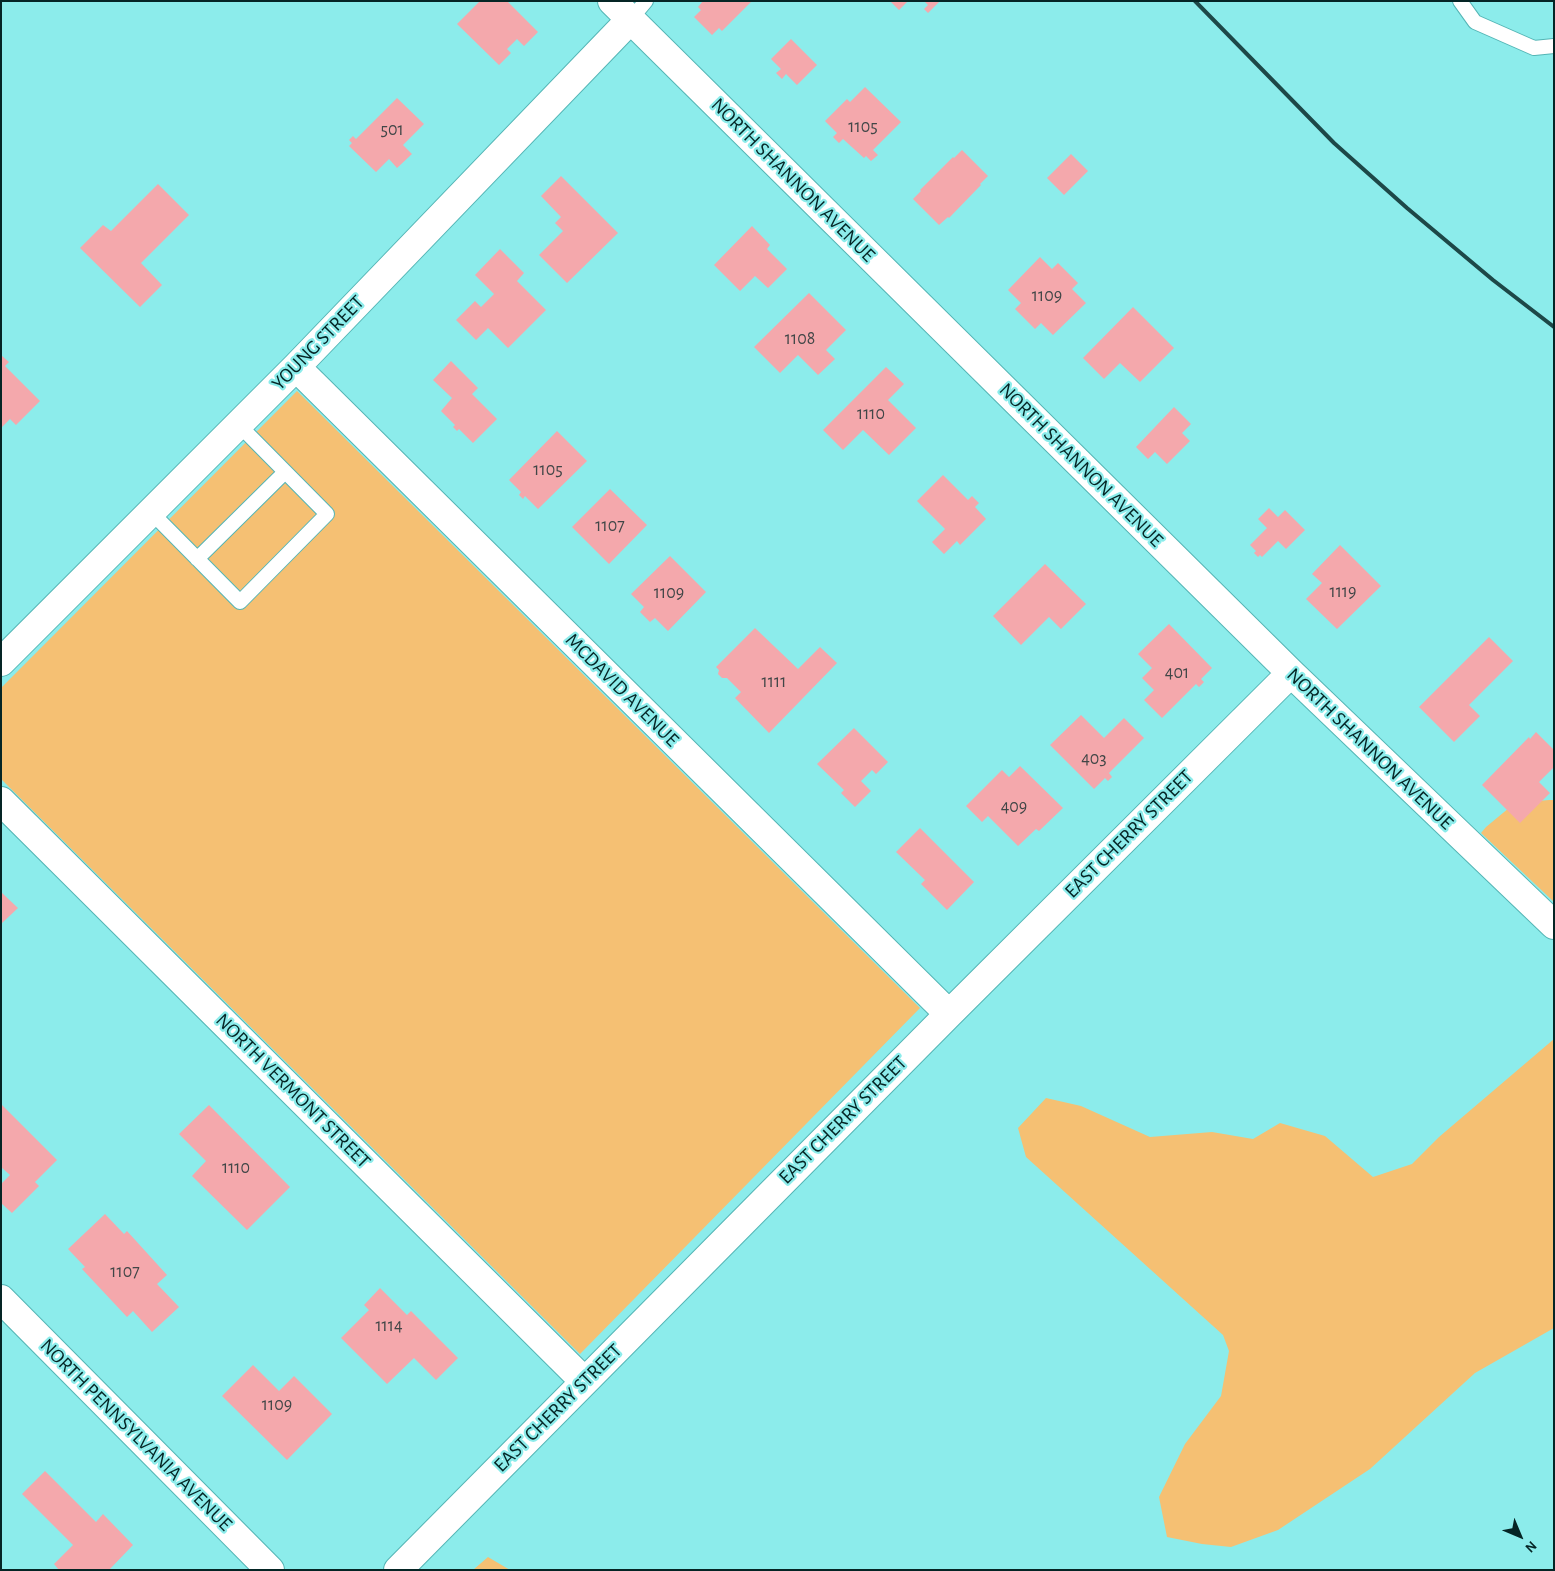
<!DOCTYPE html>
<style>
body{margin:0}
#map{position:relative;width:1555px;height:1571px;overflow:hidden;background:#8ceceb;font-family:"Alegreya Sans",sans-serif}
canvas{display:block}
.frame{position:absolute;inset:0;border:2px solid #052525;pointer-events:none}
.north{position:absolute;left:1495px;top:1511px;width:50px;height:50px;-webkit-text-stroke:4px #8ceceb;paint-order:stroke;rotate:135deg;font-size:14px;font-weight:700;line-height:20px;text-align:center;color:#052525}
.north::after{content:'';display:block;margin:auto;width:18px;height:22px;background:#052525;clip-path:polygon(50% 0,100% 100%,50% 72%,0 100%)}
</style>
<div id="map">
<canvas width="1555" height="1571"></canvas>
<div class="frame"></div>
<div class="north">N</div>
</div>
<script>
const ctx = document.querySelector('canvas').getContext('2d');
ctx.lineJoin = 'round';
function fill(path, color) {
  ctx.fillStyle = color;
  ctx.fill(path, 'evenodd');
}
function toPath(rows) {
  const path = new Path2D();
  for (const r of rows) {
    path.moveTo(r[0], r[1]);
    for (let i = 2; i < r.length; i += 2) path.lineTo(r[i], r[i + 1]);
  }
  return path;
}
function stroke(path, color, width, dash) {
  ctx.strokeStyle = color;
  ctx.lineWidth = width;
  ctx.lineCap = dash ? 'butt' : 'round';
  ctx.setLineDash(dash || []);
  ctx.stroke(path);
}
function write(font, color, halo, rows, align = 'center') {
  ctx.font = font + ' "Alegreya Sans",sans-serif';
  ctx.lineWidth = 4.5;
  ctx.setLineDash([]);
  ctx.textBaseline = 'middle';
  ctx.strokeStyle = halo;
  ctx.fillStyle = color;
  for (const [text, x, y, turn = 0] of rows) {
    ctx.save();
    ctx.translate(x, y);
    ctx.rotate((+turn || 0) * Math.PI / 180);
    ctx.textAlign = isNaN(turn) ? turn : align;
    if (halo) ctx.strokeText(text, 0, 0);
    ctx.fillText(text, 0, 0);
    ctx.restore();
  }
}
fill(toPath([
 [297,391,920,1008,580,1354,1,779,1,688],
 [1549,800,1554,800,1554,902,1481,833,1486,827,1515,803],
 [1554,1039,1554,1328,1475,1373,1370,1469,1278,1530,1231,1547,1202,1544,1167,1537,1159,1497,1185,1444,1221,1396,1229,1351,1223,1335,1026,1157,1018,1128,1046,1098,1081,1106,1150,1137,1212,1132,1253,1139,1280,1123,1325,1136,1373,1177,1412,1164,1439,1137],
 [488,1557,510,1570,473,1570]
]), '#f5c073');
fill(toPath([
 [480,1,507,1,538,32,524,46,517,39,507,49,511,53,499,65,457,24],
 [703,1,752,1,722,31,719,28,712,35,694,17,701,10,698,7],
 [890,1,908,1,899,10],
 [924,1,940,1,928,13,924,9,928,5],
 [791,39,817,65,797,85,786,74,782,79,776,73,781,69,771,59],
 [865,87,901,122,873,150,878,155,871,161,866,156,864,158,843,139,839,143,833,137,837,133,825,121,847,99,850,102],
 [397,98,424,124,403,145,412,154,397,168,389,159,376,172,349,146,352,143,349,140,353,136,356,139],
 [962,150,988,176,980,184,981,185,949,218,948,217,939,225,913,199,921,191,920,190,953,157,954,158],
 [1071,154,1088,171,1064,195,1047,178],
 [561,176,618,233,567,283,539,255,563,231,555,223,561,217,541,196],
 [158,184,189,215,141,263,162,285,140,307,80,248,103,225,111,231],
 [752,226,770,245,767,249,787,269,768,288,755,276,740,291,714,265],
 [500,249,524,273,517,281,546,310,508,348,488,328,476,340,456,320,475,301,481,307,494,294,475,275],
 [1040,257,1052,269,1058,263,1078,283,1072,289,1086,303,1053,335,1041,323,1035,329,1015,309,1021,303,1008,290],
 [809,293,846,330,826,350,835,359,818,375,798,355,780,373,754,347],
 [1133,307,1174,348,1140,382,1120,363,1104,379,1083,358],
 [1,355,9,362,5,366,40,401,16,425,10,419,1,428],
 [451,361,478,388,472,394,497,419,473,443,459,429,457,431,453,427,455,425,441,411,452,398,433,380],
 [886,367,904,384,888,400,916,428,889,455,863,430,843,450,823,430],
 [1174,407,1191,424,1182,433,1190,441,1167,464,1155,452,1148,459,1136,447],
 [557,431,587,461,538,509,525,496,523,499,519,495,521,492,509,480],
 [943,475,968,500,972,496,979,503,975,507,986,519,960,545,957,541,944,554,932,542,945,529,917,501],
 [610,489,647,525,609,564,572,527],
 [1269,508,1278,517,1285,510,1305,530,1286,549,1278,541,1262,557,1260,555,1258,557,1254,553,1256,551,1250,545,1267,528,1258,519],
 [1340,545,1381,586,1337,629,1306,599,1322,583,1312,574],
 [670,556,706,592,668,631,655,618,650,622,640,612,644,607,631,594],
 [1045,564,1086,604,1061,629,1049,617,1021,645,993,616],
 [1169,624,1212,668,1201,679,1204,682,1199,687,1196,684,1162,718,1144,700,1154,690,1142,678,1152,668,1138,654],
 [755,628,798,669,820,647,837,663,769,733,735,698,741,692,727,678,722,678,718,674,719,670,716,667],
 [1489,637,1513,661,1469,705,1480,716,1454,742,1419,707],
 [1081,715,1104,738,1124,718,1144,738,1109,773,1112,777,1108,781,1105,778,1094,789,1050,745],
 [854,728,888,762,876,774,872,770,861,781,871,791,855,807,841,793,844,790,817,764],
 [1536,732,1554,750,1554,767,1539,782,1550,793,1520,823,1482,785,1529,737,1530,739],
 [1020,766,1063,808,1039,831,1036,829,1018,846,988,816,982,822,966,806,1002,770,1009,777],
 [920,828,974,882,947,910,921,884,925,880,896,852],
 [1,892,18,908,1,924],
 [1,1104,57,1160,35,1182,39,1186,12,1213,1,1203,1,1184,10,1175,1,1167],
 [209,1105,290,1187,247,1230,192,1176,206,1161,179,1134],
 [105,1214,124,1234,127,1231,167,1275,157,1284,179,1307,152,1332,133,1311,127,1317,82,1269,85,1267,68,1249],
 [380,1288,407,1315,411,1311,458,1358,436,1380,414,1358,387,1384,341,1338,369,1310,364,1305],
 [253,1365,279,1391,294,1376,332,1414,287,1460,222,1396],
 [45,1471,96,1522,103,1514,133,1545,109,1570,59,1570,54,1564,73,1545,22,1494]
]), '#f4a8ac');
const service = toPath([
 [1460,1,1475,22,1534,48,1554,46],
 [631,19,646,1],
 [151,512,240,602,327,514,238,424],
 [197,559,285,472]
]);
const minor = toPath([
 [612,1,1291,673,1554,925],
 [296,367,949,1014],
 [1,662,296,367,631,19],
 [1,801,584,1381],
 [1,1299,270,1570],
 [398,1570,949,1014,1291,673]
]);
stroke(service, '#54b5b5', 16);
stroke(minor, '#54b5b5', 30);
stroke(service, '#fff', 14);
stroke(minor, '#fff', 28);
stroke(toPath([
 [1195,1,1334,143,1407,208,1493,280,1554,327]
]), '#1d4848', 4);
write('18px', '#414647', null, [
 ["1105",863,127],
 ["501",392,130],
 ["1109",1047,296],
 ["1108",800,339],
 ["1110",871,414],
 ["1105",548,470],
 ["1107",610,526],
 ["1119",1343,592],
 ["1109",669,593],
 ["401",1177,673],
 ["1111",774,682],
 ["403",1094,759],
 ["409",1014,807],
 ["1110",236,1168],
 ["1107",125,1272],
 ["1114",389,1326],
 ["1109",277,1405]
]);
write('20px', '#052525', '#8ceceb', [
 ["NORTH SHANNON AVENUE",793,180,45],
 ["YOUNG STREET",318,343,-46],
 ["NORTH SHANNON AVENUE",1081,465,45],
 ["MCDAVID AVENUE",622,690,45],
 ["NORTH SHANNON AVENUE",1370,749,44],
 ["EAST CHERRY STREET",1129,834,-45],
 ["NORTH VERMONT STREET",293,1091,45],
 ["EAST CHERRY STREET",843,1120,-45],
 ["EAST CHERRY STREET",558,1408,-45],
 ["NORTH PENNSYLVANIA AVENUE",136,1435,45]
]);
</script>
